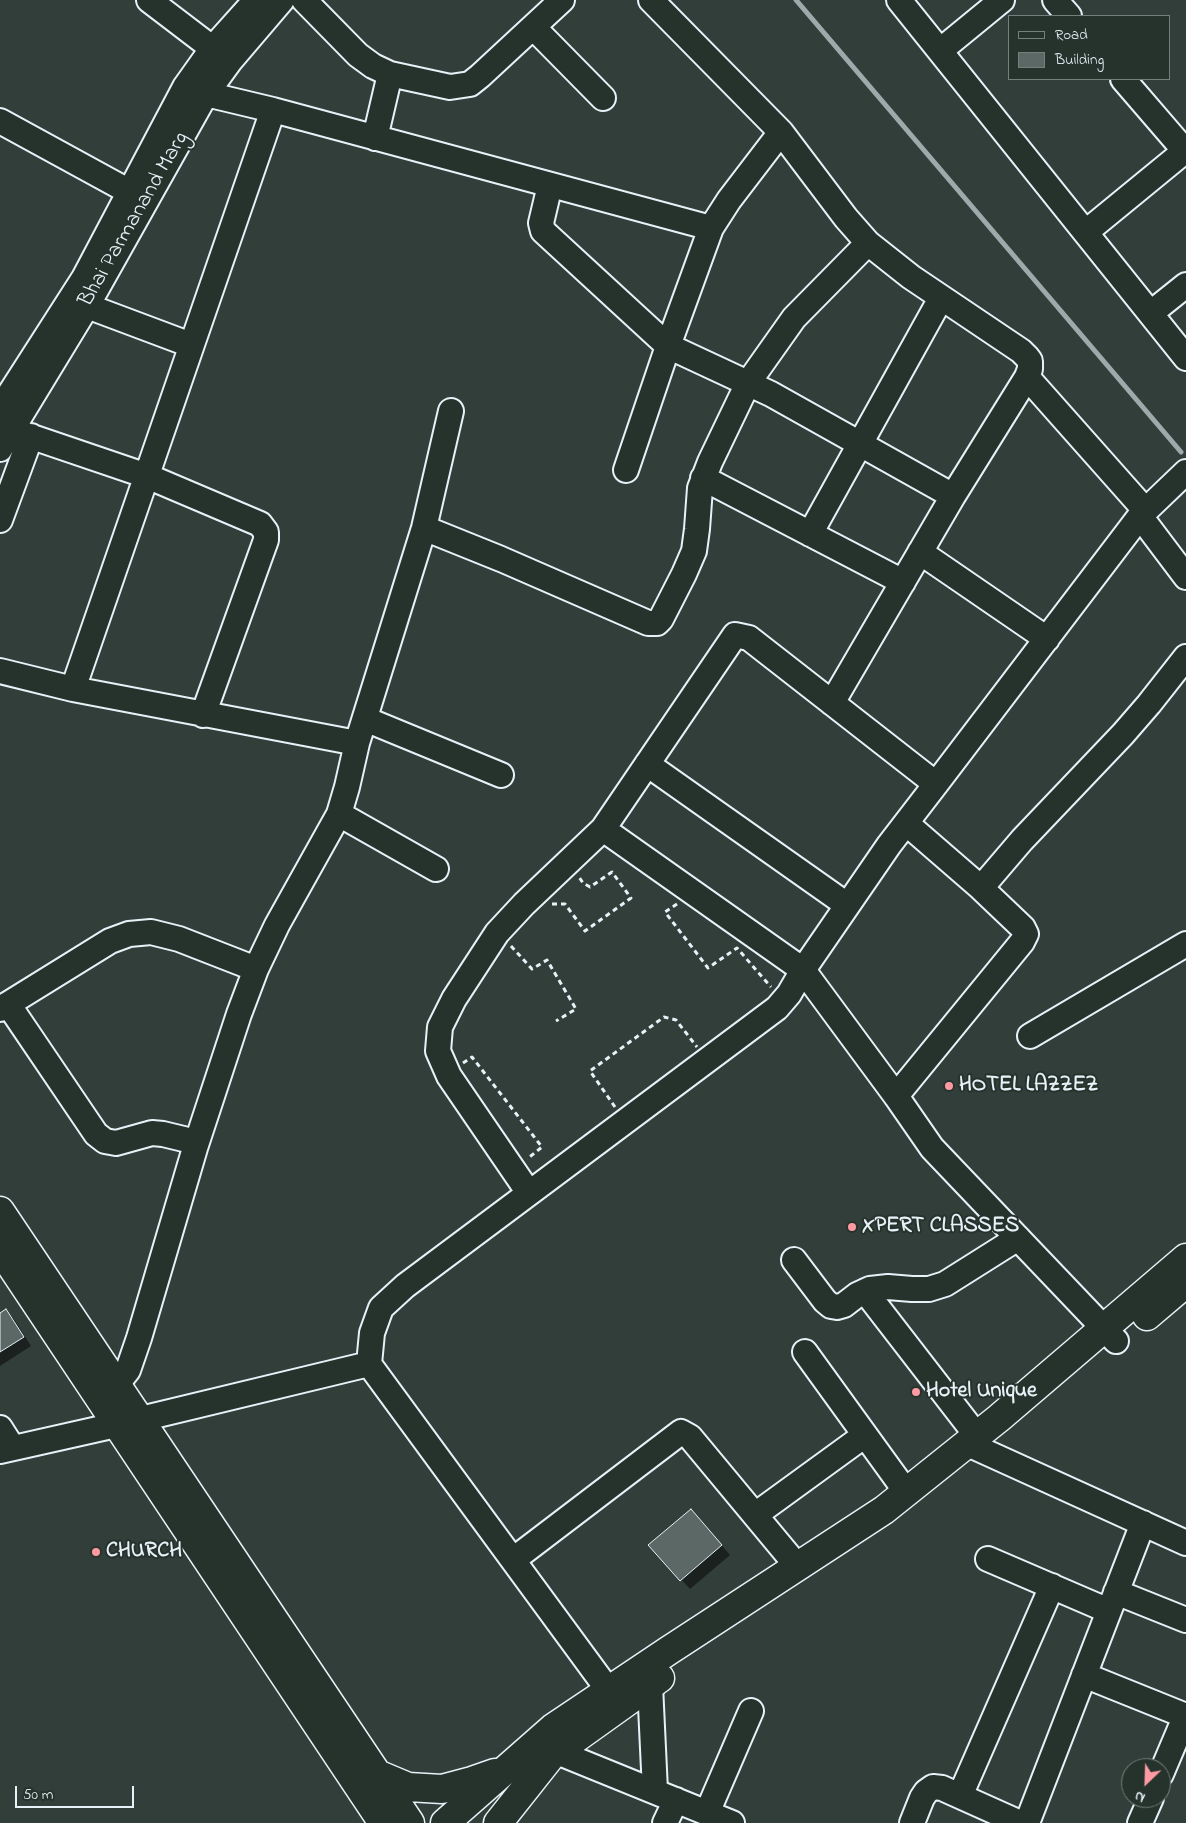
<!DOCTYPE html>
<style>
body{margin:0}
#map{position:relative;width:1186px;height:1823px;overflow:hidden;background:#323e39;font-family:"Indie Flower",sans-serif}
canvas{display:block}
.legend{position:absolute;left:1008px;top:15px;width:162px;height:65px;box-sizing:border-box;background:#26332d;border:1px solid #747f7e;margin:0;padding:6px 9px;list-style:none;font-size:15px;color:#e8f1f8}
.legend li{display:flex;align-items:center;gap:10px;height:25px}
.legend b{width:25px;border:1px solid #747f7e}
.north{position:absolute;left:1121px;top:1758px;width:50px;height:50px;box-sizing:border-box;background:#26332d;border:1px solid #747f7e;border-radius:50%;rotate:204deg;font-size:14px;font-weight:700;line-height:20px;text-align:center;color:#e8f1f8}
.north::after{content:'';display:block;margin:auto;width:18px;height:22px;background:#ff9aa2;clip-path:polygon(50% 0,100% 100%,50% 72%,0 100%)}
.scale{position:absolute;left:15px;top:1786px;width:119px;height:22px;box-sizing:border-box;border:2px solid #e8f1f8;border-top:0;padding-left:6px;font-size:15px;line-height:18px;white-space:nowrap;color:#e8f1f8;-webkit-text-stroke:4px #26332d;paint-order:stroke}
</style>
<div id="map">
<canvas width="1186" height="1823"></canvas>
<ul class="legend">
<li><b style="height:6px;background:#26332d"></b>Road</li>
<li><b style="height:14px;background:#5c6865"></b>Building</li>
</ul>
<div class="north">N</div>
<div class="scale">50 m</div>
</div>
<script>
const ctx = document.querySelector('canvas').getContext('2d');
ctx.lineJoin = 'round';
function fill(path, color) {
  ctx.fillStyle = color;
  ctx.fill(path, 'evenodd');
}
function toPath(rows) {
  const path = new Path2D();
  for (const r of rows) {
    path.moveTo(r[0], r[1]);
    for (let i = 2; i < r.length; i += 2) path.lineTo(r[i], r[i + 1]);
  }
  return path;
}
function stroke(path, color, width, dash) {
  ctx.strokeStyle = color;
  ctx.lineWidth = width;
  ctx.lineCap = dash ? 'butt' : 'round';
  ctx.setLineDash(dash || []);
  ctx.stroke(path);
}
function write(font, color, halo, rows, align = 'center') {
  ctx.font = font + ' "Indie Flower",sans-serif';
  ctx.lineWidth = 4;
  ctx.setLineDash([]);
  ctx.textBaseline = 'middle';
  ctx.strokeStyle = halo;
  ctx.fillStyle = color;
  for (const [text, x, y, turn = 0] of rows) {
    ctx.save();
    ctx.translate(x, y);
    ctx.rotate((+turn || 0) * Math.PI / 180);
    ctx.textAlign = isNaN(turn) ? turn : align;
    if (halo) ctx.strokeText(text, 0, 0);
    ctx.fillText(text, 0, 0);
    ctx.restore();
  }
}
fill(toPath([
 [6,1311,14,1319,31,1346,0,1366,0,1314],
 [699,1519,730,1555,690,1589,650,1545]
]), '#0007');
stroke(toPath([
 [796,0,1181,452]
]), '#9ea9ab', 5);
const building = toPath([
 [6,1309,24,1337,0,1352,0,1313,6,1309],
 [691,1509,722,1545,680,1581,648,1545,691,1509]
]);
fill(building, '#5c6865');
stroke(building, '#e8f1f8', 1);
const minor = toPath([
 [149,0,225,58],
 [304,0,358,55,373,66,390,74,450,87,470,84,480,76,562,0],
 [651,0,781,132,846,218,868,243,911,277,1021,351,1027,357,1030,361,1030,369,1027,377,1145,510],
 [899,0,1186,358],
 [1055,0,1069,16],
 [533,27,603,98],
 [941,50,1002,0],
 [1123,79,1185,151],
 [185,87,206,94,273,110,711,228],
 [0,121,128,191],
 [375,138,390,74],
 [550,185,541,223,543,231,668,346,771,394,953,496],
 [1086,232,1186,150],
 [87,306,191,345],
 [1151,313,1186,285],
 [0,409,84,278,185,87,212,49,256,0],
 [0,426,147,476,260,524,266,532,266,540,203,715],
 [0,449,87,306,206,94,230,61,282,0],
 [626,470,668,346,711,228,729,200,781,132],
 [703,478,903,582],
 [1140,516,1186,577],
 [0,520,31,436],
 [424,528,501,559,648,623,657,623,661,619,684,574,694,551,697,529,700,488,710,462,748,383,794,318,868,243],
 [810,534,941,298],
 [920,552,1047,639],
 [0,671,73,689,357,743,347,787,339,814,277,925,256,969,239,1014,195,1148,139,1338,128,1370,117,1384,101,1393],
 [73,689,273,110],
 [832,703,953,496,1027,377],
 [365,719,501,775],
 [357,743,424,528,451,411],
 [647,764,847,905],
 [339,814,436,869],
 [603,829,803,970,896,1096,932,1148,1116,1341],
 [981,888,1022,840,1123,734,1149,704,1186,657],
 [8,1004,96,1134,105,1141,116,1143,152,1133,163,1134,196,1142],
 [0,1009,110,941,129,934,151,932,179,939,256,969],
 [1030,1036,1186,944],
 [896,1096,1022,942,1026,934,1023,928,981,888,906,823],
 [529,1193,449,1076,438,1051,440,1027,454,999,497,933,524,904,603,829,735,635,749,638,936,784],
 [794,1260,825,1301,831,1306,837,1307,844,1305,857,1295,870,1289,888,1287,912,1289,929,1289,945,1284,1018,1238],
 [865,1291,977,1436],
 [805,1352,907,1493],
 [0,1428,12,1447],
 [968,1444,1186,1543],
 [0,1451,116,1425,369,1364],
 [755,1515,865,1435],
 [988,1559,1109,1611],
 [513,1560,681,1432,690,1437,798,1567],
 [1116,1592,1186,1620],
 [1084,1675,1186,1716],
 [650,1685,655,1791],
 [609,1691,369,1364,372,1333,381,1308,405,1286,777,1008,789,994,803,970,889,845,936,784,1140,516,1186,472],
 [557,1752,732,1823],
 [1161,1774,1186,1715],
 [960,1796,1052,1586],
 [707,1813,751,1711],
 [665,1823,676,1800],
 [912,1823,922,1798,926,1792,933,1787,942,1788,1020,1823],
 [1027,1823,1143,1523],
 [1140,1823,1151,1798]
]);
const major = toPath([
 [0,1211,410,1823],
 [0,1249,383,1823],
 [1147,1316,1186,1283],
 [377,1774,408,1787,442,1789,472,1781,495,1773],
 [445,1823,553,1728,668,1651,884,1510,999,1418,1186,1258],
 [498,1823,551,1756,660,1678]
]);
stroke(minor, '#e8f1f8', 28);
stroke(major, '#e8f1f8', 31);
stroke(toPath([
 [552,904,565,904,585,931,631,898,612,872,590,887,583,883,579,877],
 [677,904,665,912,708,968,737,948,771,987],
 [511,946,532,969,547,960,576,1009,556,1021],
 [463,1063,472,1057,542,1147,527,1159],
 [615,1107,590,1071,664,1017,676,1020,697,1047]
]), '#e8f1f8', 3, [5, 4]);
stroke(minor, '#26332d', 24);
stroke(major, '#26332d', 28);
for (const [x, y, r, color] of [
 [949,1086,5,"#ff9aa2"],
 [852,1227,5,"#ff9aa2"],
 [916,1392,5,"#ff9aa2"],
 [96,1552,5,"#ff9aa2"]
]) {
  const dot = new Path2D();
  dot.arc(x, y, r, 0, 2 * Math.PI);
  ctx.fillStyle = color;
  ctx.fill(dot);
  stroke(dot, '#26332d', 2);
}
write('22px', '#e8f1f8', '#26332d', [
 ["Bhai Parmanand Marg",135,220,-60]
]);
write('bold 22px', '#e8f1f8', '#26332d', [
 ["HOTEL LAZZEZ",959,1086],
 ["XPERT CLASSES",862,1227],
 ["Hotel Unique",926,1392],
 ["CHURCH",106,1552]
], 'left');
</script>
